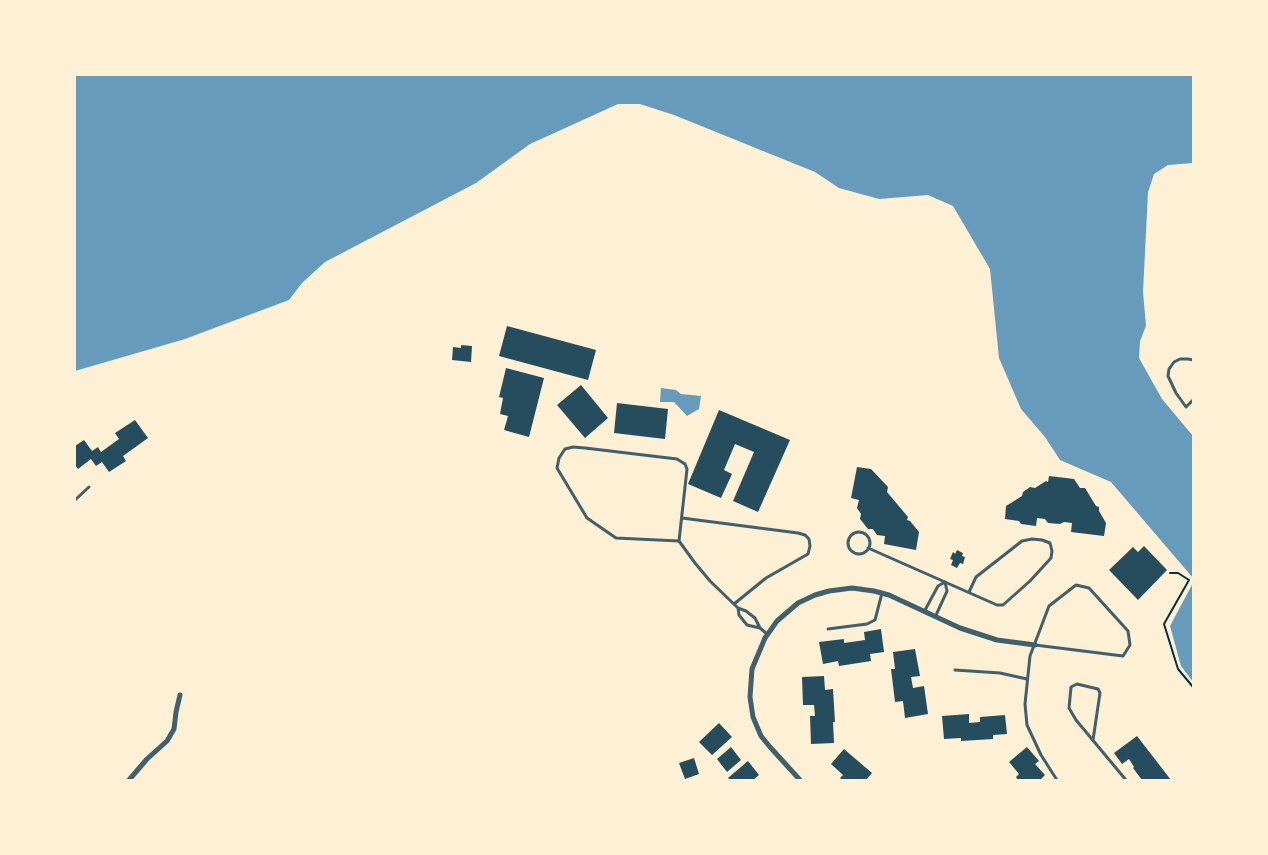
<!DOCTYPE html>
<style>
body{margin:0}
#map{position:relative;width:1268px;height:855px;overflow:hidden;background:#fdf0d5;font-family:Inter,sans-serif}
canvas{display:block}
.frame{position:absolute;inset:0;border:76px solid #fdf0d5;pointer-events:none}
</style>
<div id="map">
<canvas width="1268" height="855"></canvas>
<div class="frame"></div>
</div>
<script>
const ctx = document.querySelector('canvas').getContext('2d');
ctx.lineJoin = 'round';
function fill(path, color) {
  ctx.fillStyle = color;
  ctx.fill(path, 'evenodd');
}
function toPath(rows) {
  const path = new Path2D();
  for (const r of rows) {
    if (r.length === 3) {
      path.moveTo(r[0] + r[2], r[1]);
      path.arc(r[0], r[1], r[2], 0, 2 * Math.PI);
      continue;
    }
    path.moveTo(r[0], r[1]);
    for (let i = 2; i < r.length; i += 2) path.lineTo(r[i], r[i + 1]);
  }
  return path;
}
function stroke(path, color, width, dash) {
  ctx.strokeStyle = color;
  ctx.lineWidth = width;
  ctx.lineCap = dash ? 'butt' : 'round';
  ctx.setLineDash(dash || []);
  ctx.stroke(path);
}
fill(toPath([
 [75,75,1193,75,1193,163,1168,165,1154,174,1148,192,1143,292,1146,326,1140,341,1139,358,1162,399,1193,436,1193,578,1111,482,1060,460,1045,437,1021,409,999,358,990,269,953,206,928,195,879,199,839,188,815,172,674,115,640,104,618,104,530,144,476,183,325,262,302,283,289,300,185,339,75,371],
 [661,388,676,390,681,394,701,396,699,409,687,416,674,402,660,402],
 [1193,583,1193,682,1181,666,1170,626]
]), '#669bbc');
fill(toPath([
 [507,326,596,350,588,380,499,356],
 [461,345,472,346,471,362,452,360,453,347,461,348],
 [506,368,544,378,529,437,504,430,508,416,500,414,503,398,499,397],
 [581,385,608,418,585,438,557,405],
 [617,403,668,409,665,439,614,433],
 [719,410,790,440,758,512,733,501,754,452,735,444,724,470,732,474,721,498,688,484],
 [135,420,148,438,123,456,126,461,109,472,102,462,96,466,91,459,78,469,75,465,75,446,84,440,92,451,98,447,101,452,119,439,115,433],
 [857,467,871,469,888,487,887,492,908,517,907,520,910,521,919,532,916,550,884,544,885,536,877,535,873,529,868,529,860,519,861,514,857,508,859,500,851,498],
 [1049,476,1074,479,1080,488,1085,488,1096,506,1099,507,1099,511,1106,523,1104,536,1071,532,1072,523,1064,522,1060,524,1048,523,1045,519,1037,518,1036,526,1021,524,1019,521,1005,519,1006,506,1022,496,1023,492,1030,487,1035,488,1046,481,1048,482],
 [1144,546,1167,570,1138,600,1109,570,1133,547,1138,552],
 [957,550,963,553,962,556,965,557,963,564,960,563,957,568,951,565,953,560,950,559,953,552,955,554],
 [881,629,884,652,870,654,871,661,839,666,838,661,823,664,819,642,844,639,844,643,865,640,864,632],
 [915,649,920,676,911,677,913,688,924,686,928,714,905,718,903,701,895,702,891,669,895,669,893,652],
 [824,676,825,690,833,689,835,722,833,722,834,743,811,744,810,716,815,716,814,705,803,705,802,677],
 [969,714,969,723,980,722,980,717,1005,715,1007,734,993,735,993,739,961,741,961,738,944,739,942,716],
 [719,723,732,737,712,755,699,742],
 [1137,736,1171,780,1142,780,1133,768,1134,767,1129,759,1122,764,1114,753],
 [731,747,741,760,727,772,717,759],
 [1027,747,1039,761,1035,764,1045,775,1040,780,1018,780,1016,777,1019,774,1009,762],
 [844,749,872,773,866,780,842,780,840,778,843,775,831,764],
 [694,758,699,774,685,779,679,763],
 [748,761,759,775,753,780,730,780,728,778]
]), '#264d5e');
stroke(toPath([
 [1170,573,1178,573,1189,580,1164,624,1178,669,1193,687]
]), '#003049', 2);
stroke(toPath([
 [1193,360,1188,359,1180,359,1174,362,1169,369,1168,376,1176,393,1186,407,1193,400],
 [75,500,89,487],
 [682,518,798,533,805,535,809,539,810,546,808,554,766,578,734,604],
 [859,543,11],
 [679,541,616,538,587,518,557,468,559,458,565,449,573,447,585,448,677,459,685,464,687,469,679,541,695,563,710,581,738,608],
 [868,548,997,605,1003,605,1030,581,1051,558,1052,551,1050,543,1042,540,1032,539,1022,541,976,577,969,592],
 [924,612,938,586,945,582,947,591,936,615],
 [760,628,747,625,739,615,738,608,746,611,755,618,760,628,767,634],
 [828,629,867,624,875,620,882,593],
 [1035,645,1123,656,1130,645,1128,631,1089,588,1076,585,1049,606,1030,656,1025,704,1027,725,1041,755,1057,780],
 [955,670,1000,673,1027,679],
 [1093,740,1100,693,1098,689,1077,684,1071,687,1069,708,1076,720,1126,780]
]), '#3f606c', 3);
stroke(toPath([
 [129,780,147,759,167,741,174,729,176,712,180,695],
 [800,780,770,747,761,736,753,717,750,697,752,669,765,638,777,621,798,603,815,595,829,591,852,588,874,591,889,595,960,628,997,640,1035,645]
]), '#3f606c', 5);
</script>
